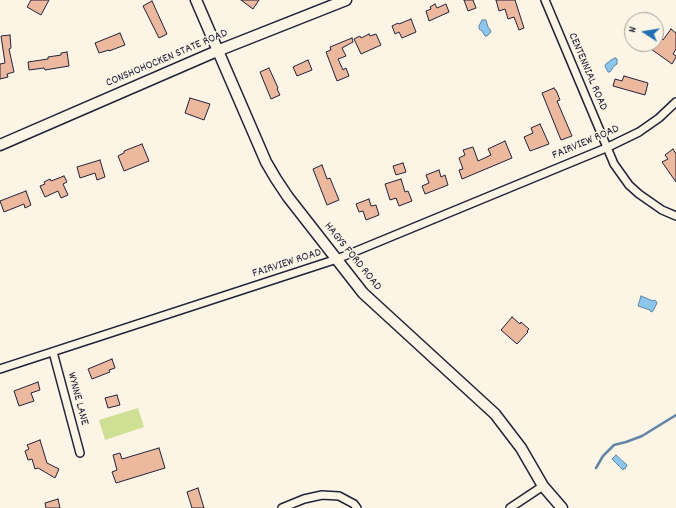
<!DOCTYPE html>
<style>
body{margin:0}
#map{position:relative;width:676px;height:508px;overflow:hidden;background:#fcf5e5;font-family:Dekko,sans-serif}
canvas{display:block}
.north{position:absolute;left:624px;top:12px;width:40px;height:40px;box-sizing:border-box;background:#fcf5e5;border:1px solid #a5a1a1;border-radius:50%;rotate:282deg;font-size:11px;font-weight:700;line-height:16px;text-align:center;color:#22223b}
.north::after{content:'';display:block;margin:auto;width:14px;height:18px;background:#1f6fb2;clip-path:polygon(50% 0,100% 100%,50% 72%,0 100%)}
</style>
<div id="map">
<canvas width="676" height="508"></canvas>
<div class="north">N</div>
</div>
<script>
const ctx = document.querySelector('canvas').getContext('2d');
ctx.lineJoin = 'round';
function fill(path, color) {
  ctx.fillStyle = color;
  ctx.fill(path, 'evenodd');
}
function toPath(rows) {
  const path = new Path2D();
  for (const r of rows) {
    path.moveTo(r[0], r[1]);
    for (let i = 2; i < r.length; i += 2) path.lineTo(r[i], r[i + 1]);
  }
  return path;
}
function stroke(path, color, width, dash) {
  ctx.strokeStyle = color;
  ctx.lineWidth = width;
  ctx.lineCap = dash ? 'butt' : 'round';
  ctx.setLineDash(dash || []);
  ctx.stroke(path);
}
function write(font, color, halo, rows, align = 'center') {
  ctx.font = font + ' Dekko,sans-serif';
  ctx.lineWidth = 3;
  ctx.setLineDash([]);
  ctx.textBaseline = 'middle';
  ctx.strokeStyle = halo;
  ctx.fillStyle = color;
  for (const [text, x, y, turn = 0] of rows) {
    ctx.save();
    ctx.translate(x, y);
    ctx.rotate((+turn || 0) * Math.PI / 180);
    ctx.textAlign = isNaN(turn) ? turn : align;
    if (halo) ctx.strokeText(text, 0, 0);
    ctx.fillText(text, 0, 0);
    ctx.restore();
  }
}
fill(toPath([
 [138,408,144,427,105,440,99,420]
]), '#cfdf93');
const water = toPath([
 [482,20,486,20,488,27,491,31,490,33,487,36,485,36,482,31,479,29,479,26,482,20],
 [615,58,617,59,617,64,614,66,610,72,608,72,605,66,606,64,611,60,615,58],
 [641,296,653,301,654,300,656,301,657,303,653,311,651,312,650,310,638,306,641,296],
 [616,455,627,465,625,469,624,468,623,470,612,459,616,455]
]);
fill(water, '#8cc6ec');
stroke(water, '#6284a5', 1);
stroke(toPath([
 [596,468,603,456,614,445,626,442,642,436,676,415]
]), '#6284a5', 2.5);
const building = toPath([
 [31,0,49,0,41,15,27,7,31,0],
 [241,0,259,0,253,9,241,0],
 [464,0,473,0,476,8,468,11,464,0],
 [496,0,515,0,524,28,519,30,514,17,508,19,505,9,499,11,496,0],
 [152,1,167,34,159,38,143,6,152,1],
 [435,4,437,8,446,4,449,12,429,21,426,11,431,9,430,7,435,4],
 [411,19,416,32,402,38,399,32,395,34,392,26,398,23,399,24,411,19],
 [671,29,676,33,676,49,673,54,676,56,676,57,672,64,651,49,654,44,656,44,656,41,658,42,661,38,663,40,671,29],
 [120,33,125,45,109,51,109,50,99,53,95,43,120,33],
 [369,34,370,36,376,34,381,45,361,54,354,39,360,36,361,38,369,34],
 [10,35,11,48,9,49,14,72,7,74,8,77,0,79,0,64,5,63,1,36,10,35],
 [352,38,353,42,342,48,346,56,338,59,343,70,346,68,349,76,337,81,326,52,331,50,330,47,352,38],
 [67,52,69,66,45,70,44,68,29,70,28,62,48,59,48,57,61,55,61,53,67,52],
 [308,60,312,70,297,76,293,67,308,60],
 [269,68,278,88,277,89,280,95,271,99,260,72,269,68],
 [624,76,648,83,645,95,613,86,615,79,622,81,624,76],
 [554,88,555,90,556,90,560,100,557,101,572,136,561,140,542,93,554,88],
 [190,98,210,104,204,120,185,113,190,98],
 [540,124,549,144,530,151,524,137,533,133,531,128,540,124],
 [505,141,512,158,462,179,459,170,463,169,459,158,465,155,463,150,473,147,478,161,491,155,488,149,505,141],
 [142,144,149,161,124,171,118,156,124,153,124,151,142,144],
 [673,149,676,154,676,182,662,162,668,159,665,155,673,149],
 [100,160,105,177,97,180,95,173,80,178,77,167,100,160],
 [403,163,406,172,396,175,393,166,403,163],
 [322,165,327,179,330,178,339,200,327,205,313,169,322,165],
 [439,170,441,177,445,175,448,185,425,194,422,186,429,183,426,175,439,170],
 [64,176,67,182,63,184,68,195,61,198,58,191,45,197,40,186,45,184,44,182,50,179,51,181,64,176],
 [401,179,405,192,408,191,412,201,399,206,396,198,390,200,385,184,401,179],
 [26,191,31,205,25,208,24,204,4,212,0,201,26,191],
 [369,199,371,206,376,205,379,215,366,220,363,211,359,212,356,204,369,199],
 [512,317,520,324,521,322,529,329,527,331,528,332,517,344,501,330,512,317],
 [112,359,115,368,109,370,110,372,92,379,88,369,112,359],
 [38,382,40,390,31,393,34,401,19,406,14,391,38,382],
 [117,395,120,405,108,408,105,398,117,395],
 [40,440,47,463,59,469,55,478,38,468,35,469,32,459,28,460,25,451,29,449,27,445,40,440],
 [159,448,165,468,116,483,112,472,117,470,113,455,120,453,122,459,159,448],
 [198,488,204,508,192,508,187,492,198,488],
 [58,499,60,508,46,508,45,503,58,499]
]);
fill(building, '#ecb99e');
stroke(building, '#22223b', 1);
const street = toPath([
 [545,0,614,164,629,185,639,194,662,210,676,216],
 [53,352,80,453],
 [0,369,337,259,606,148,639,132,659,118,676,102],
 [282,508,304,499,322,495,339,496,354,504,357,508],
 [510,508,543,486]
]);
const secondary = toPath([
 [196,0,266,162,276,179,288,197,363,293,495,414,521,448,543,486,562,508],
 [0,145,217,51,346,0]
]);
stroke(street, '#22223b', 10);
stroke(secondary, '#22223b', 13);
stroke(street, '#fcf5e5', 7);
stroke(secondary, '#fcf5e5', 10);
write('12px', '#22223b', '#fcf5e5', [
 ["CONSHOHOCKEN STATE ROAD",167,59,-23],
 ["CENTENNIAL ROAD",587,72,67],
 ["FAIRVIEW ROAD",586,143,-23],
 ["HAGYS FORD ROAD",352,257,51],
 ["FAIRVIEW ROAD",287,264,-18],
 ["WYNNE LANE",77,399,75]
]);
</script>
